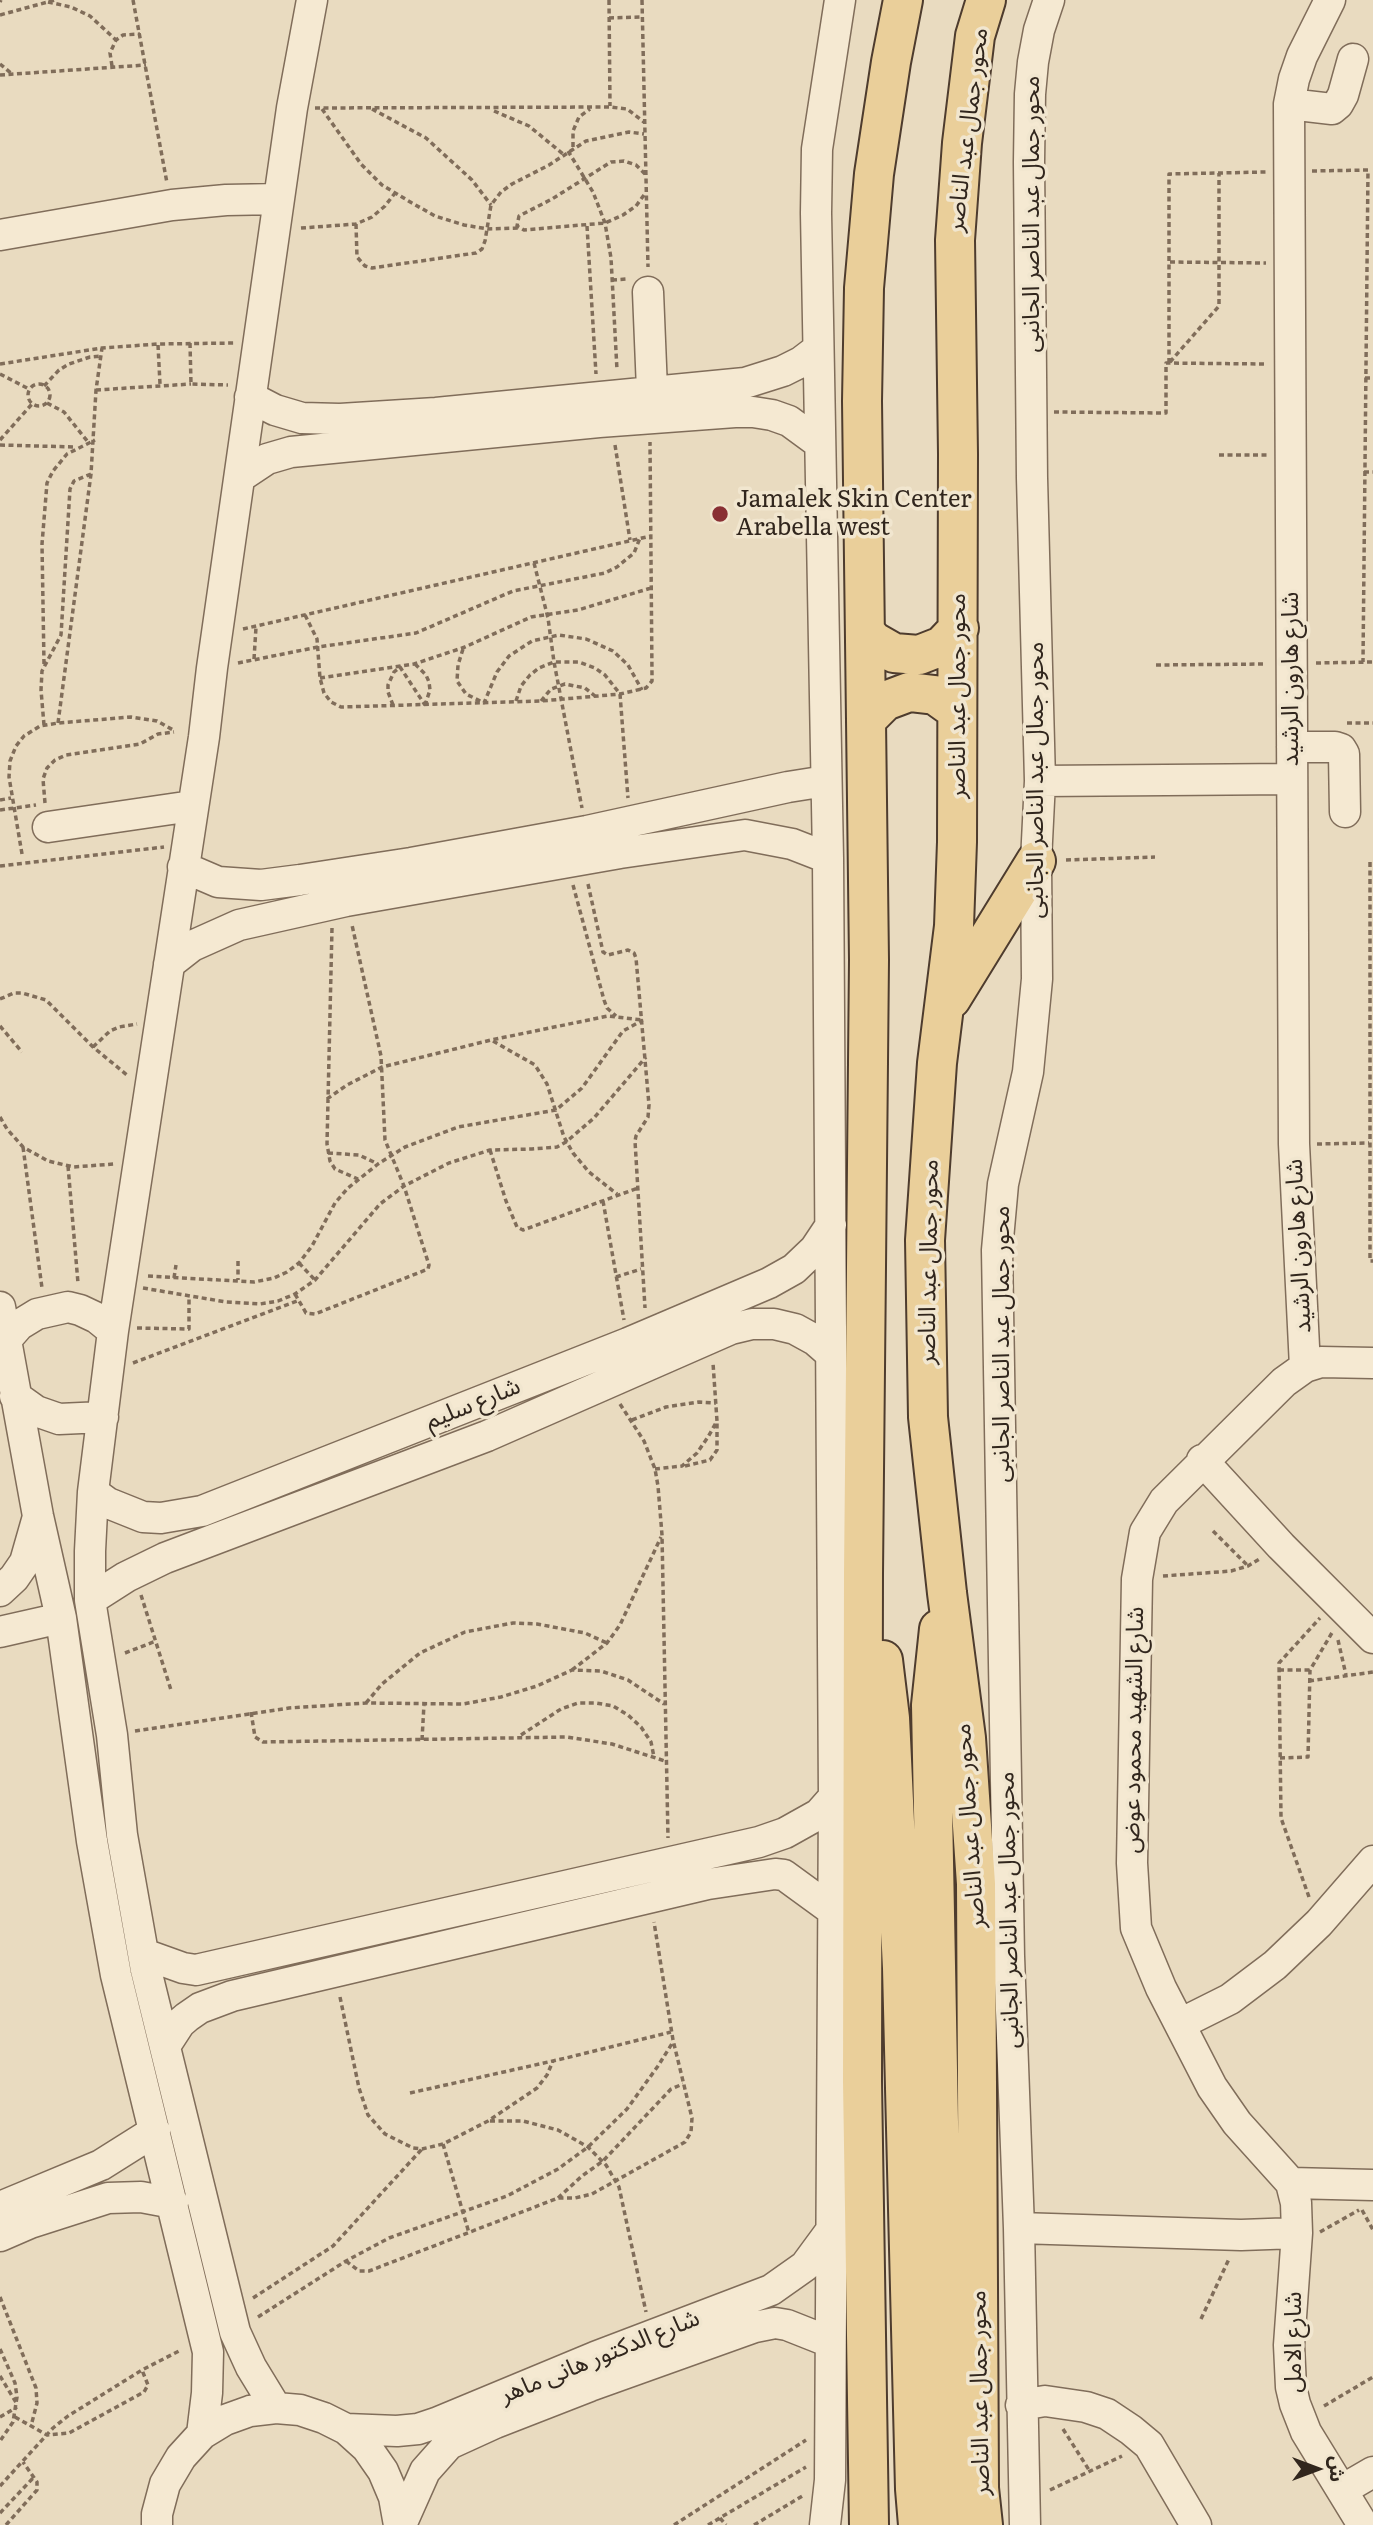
<!DOCTYPE html>
<meta charset="utf-8">
<style>
body{margin:0}
#map{position:relative;width:1373px;height:2525px;overflow:hidden;background:#e9dbc0;font-family:Literata,"Noto Sans Arabic",serif}
canvas{display:block}
.north{position:absolute;left:1282px;top:2434px;width:70px;height:70px;-webkit-text-stroke:5px #f1e6cf;paint-order:stroke;rotate:90deg;font-size:19px;font-weight:700;line-height:28px;text-align:center;color:#31261d}
.north::after{content:'';display:block;margin:auto;width:24px;height:32px;background:#31261d;clip-path:polygon(50% 0,100% 100%,50% 72%,0 100%)}
</style>
<div id="map">
<canvas width="1373" height="2525"></canvas>
<div class="north">ش</div>
</div>
<script>
const ctx = document.querySelector('canvas').getContext('2d');
ctx.lineJoin = 'round';
function toPath(rows) {
  const path = new Path2D();
  for (const r of rows) {
    if (r.length === 3) {
      path.moveTo(r[0] + r[2], r[1]);
      path.arc(r[0], r[1], r[2], 0, 2 * Math.PI);
      continue;
    }
    path.moveTo(r[0], r[1]);
    for (let i = 2; i < r.length; i += 2) path.lineTo(r[i], r[i + 1]);
  }
  return path;
}
function stroke(path, color, width, dash) {
  ctx.strokeStyle = color;
  ctx.lineWidth = width;
  ctx.lineCap = dash ? 'butt' : 'round';
  ctx.setLineDash(dash || []);
  ctx.stroke(path);
}
function write(font, color, halo, rows, align = 'center') {
  ctx.font = font + ' Literata,"Noto Sans Arabic",serif';
  ctx.lineWidth = 7;
  ctx.setLineDash([]);
  ctx.textBaseline = 'middle';
  ctx.strokeStyle = halo;
  ctx.fillStyle = color;
  for (const [text, x, y, turn = 0] of rows) {
    ctx.save();
    ctx.translate(x, y);
    ctx.rotate((+turn || 0) * Math.PI / 180);
    ctx.textAlign = isNaN(turn) ? turn : align;
    if (halo) ctx.strokeText(text, 0, 0);
    ctx.fillText(text, 0, 0);
    ctx.restore();
  }
}
const minor = toPath([
 [1289,104,1332,109,1338,104,1343,95,1353,59],
 [0,235,172,205,226,200,279,199],
 [648,292,652,390],
 [250,397,275,410,302,418,340,419,436,413,745,383,783,371,801,362,818,349],
 [240,477,267,459,291,452,599,422,735,412,753,412,772,415,789,421,819,443],
 [1292,747,1335,747,1341,749,1344,754,1345,812],
 [1040,781,1291,779],
 [48,827,192,806],
 [183,867,218,882,261,885,300,880,411,863,587,831,788,787,826,781],
 [169,964,192,946,239,925,346,901,620,853,745,835,792,844,828,858],
 [0,1307,38,1516,61,1618,92,1841,116,1975,208,2352,207,2393,202,2434],
 [5,1341,19,1325,37,1314,68,1307,80,1310,97,1318,113,1331],
 [1305,1367,1294,1144,1289,104,1294,79,1302,56,1330,0],
 [15,1396,36,1411,59,1419,103,1417],
 [1202,1460,1281,1546,1373,1638],
 [93,1492,108,1503,143,1517,161,1518,202,1511,628,1343,769,1283,794,1269,815,1249,831,1225],
 [0,1591,14,1578,25,1562,37,1520],
 [90,1600,126,1577,165,1558,487,1436,731,1329,752,1324,774,1324,795,1329,815,1340,831,1354],
 [0,1632,61,1618],
 [144,1954,183,1968,196,1970,759,1842,785,1833,819,1814,834,1797],
 [1180,2024,1230,1999,1275,1965,1319,1923,1373,1861],
 [165,2046,180,2023,187,2017,200,2008,232,1996,708,1884,775,1874,784,1875,832,1910],
 [1291,2183,1373,2185],
 [0,2207,101,2165,155,2131],
 [1019,2228,1241,2235,1297,2233],
 [0,2236,30,2223,108,2198,141,2197,173,2203],
 [1021,2405,1045,2401,1086,2407,1107,2414,1131,2430,1149,2445,1196,2525],
 [276,2408,251,2367,235,2332,146,1970,122,1835,112,1735,90,1600,90,1551,93,1492,113,1331,204,737,212,668,292,108,312,0],
 [346,2429,397,2431,418,2429,436,2423,595,2357,771,2290,805,2266,830,2232],
 [1342,2490,1373,2472],
 [157,2525,157,2514,165,2484,181,2457,202,2434,225,2420,250,2411,276,2408,300,2410,324,2418,346,2429,367,2448,383,2471,394,2497,399,2525],
 [401,2525,425,2471,449,2444,495,2423,590,2386,755,2327,775,2323,787,2325,830,2342],
 [825,2525,830,2480,834,1797,828,858,816,213,817,149,840,0],
 [1025,2525,1019,2228,1009,1956,997,1250,1003,1184,1028,1072,1037,979,1036,861,1040,781,1032,478,1029,162,1030,94,1033,62,1039,30,1049,0],
 [1363,2525,1306,2432,1295,2404,1291,2387,1289,2345,1297,2233,1296,2203,1291,2183,1237,2123,1212,2087,1161,1988,1136,1928,1132,1863,1137,1579,1145,1532,1164,1501,1284,1382,1305,1367,1321,1362,1373,1363]
]);
const major = toPath([
 [865,631,873,641,894,653,919,655,942,646,959,628],
 [867,719,885,701,909,692,935,695,956,710],
 [951,999,1036,861],
 [939,1629,931,1705,946,2487,950,2525],
 [883,1660,890,1718,902,1968,915,2489,918,2525],
 [869,2525,862,2081,863,1573,869,960,862,401,864,288,874,174,891,62,903,0],
 [983,2525,979,2488,976,1884,966,1738,947,1593,928,1417,925,1240,937,1063,954,926,957,842,958,454,955,240,962,143,975,36,986,0]
]);
stroke(minor, '#806d5a', 33);
stroke(major, '#4e3c2e', 42);
stroke(toPath([
 [133,0,167,183],
 [609,0,610,106],
 [642,0,648,267],
 [0,2,1,0],
 [48,2,71,7,90,16,116,40],
 [0,15,55,0],
 [609,18,642,17],
 [0,64,12,74],
 [112,66,110,53,116,40,123,35,140,34],
 [0,75,146,65],
 [315,108,610,107,627,109,644,122],
 [322,109,361,164,382,185,412,203,435,216,464,225,488,229,518,228],
 [372,109,426,138,472,180,491,205],
 [494,111,529,126,563,154],
 [573,147,573,131,579,117,590,109],
 [568,151,593,192,605,223,611,258,617,370],
 [1312,171,1368,170,1363,662],
 [644,195,636,206,623,215,605,223,524,230,517,226,519,216,552,199,611,162,624,161,636,165,645,174],
 [356,224,357,257,365,266,372,268,476,253,482,249,485,241,491,205,501,192,512,184,549,165,586,141,629,132,644,134],
 [587,226,596,374],
 [301,228,356,224,372,217,385,206,395,193],
 [1170,262,1266,263],
 [612,280,627,279],
 [190,343,191,384,228,385],
 [158,345,160,384],
 [1170,362,1219,306,1219,173],
 [1169,363,1169,174,1266,172],
 [0,364,102,348,158,344,235,343],
 [0,374,29,389],
 [1365,378,1373,378],
 [39,395,11],
 [44,386,59,370,69,364,90,357,101,356],
 [96,390,191,384],
 [47,403,64,412,88,442],
 [1054,412,1166,413,1166,363,1266,364],
 [0,440,32,404],
 [0,445,75,447],
 [615,445,630,540],
 [1219,455,1267,455],
 [1364,472,1373,472],
 [534,563,548,618,554,662,582,808],
 [305,615,317,639,320,678,324,693,331,702,341,707,541,701,620,694,646,688,652,681,652,675,650,442],
 [243,629,651,536],
 [463,649,458,665,457,681,466,694,484,703,497,672,509,656,532,641,559,635,586,639,613,651,628,665,642,690],
 [254,659,256,627],
 [238,663,318,647,416,633,513,591,605,573,617,567,634,553,640,538],
 [1316,663,1373,662],
 [44,664,42,544,47,483,53,471,67,454,95,440],
 [415,664,426,675,429,682,430,690,425,705],
 [1156,665,1266,664],
 [320,678,414,664,465,647,531,617,578,610,651,588],
 [516,701,521,686,530,675,539,668,554,662,579,662,595,668,605,675,620,694,628,798],
 [541,701,551,689,565,684,585,688,595,696],
 [393,705,388,692,388,685,394,672,400,667,425,705],
 [58,723,91,474,96,390,102,348],
 [1347,723,1373,723],
 [44,725,41,690,42,671,61,635,70,489,74,481,91,474],
 [0,800,11,798],
 [45,803,43,779,47,768,55,760,66,755,140,744,158,734,174,732],
 [0,810,36,805],
 [22,854,9,777,10,761,16,746,24,736,40,726,58,723,131,717,157,721,175,731],
 [1066,860,1155,857],
 [1370,862,1370,1261,1373,1261],
 [0,866,164,847],
 [588,884,603,952,608,955,628,950,634,953,636,958,649,1105,648,1117,636,1136,635,1141,645,1308],
 [573,885,604,1000,607,1008,616,1016],
 [332,928,327,1144,330,1161,335,1169,358,1179],
 [0,999,14,993,22,993,46,1000,93,1047,127,1075],
 [0,1026,22,1052],
 [493,1041,535,1065,547,1084,564,1137,573,1153,589,1172,617,1194],
 [93,1047,110,1031,119,1027,137,1024],
 [327,1099,347,1085,382,1067,491,1040,608,1016,642,1020],
 [0,1117,7,1129,23,1147,48,1161,74,1167,114,1164],
 [1317,1144,1369,1143],
 [23,1147,42,1288],
 [490,1150,506,1201,517,1227,523,1230,638,1188],
 [328,1153,359,1155,378,1164],
 [68,1166,78,1283],
 [603,1201,624,1320],
 [238,1261,238,1280],
 [299,1263,315,1280],
 [148,1276,254,1282,274,1278,287,1272,299,1263,312,1246,335,1203,348,1188,378,1164,405,1147,458,1127,556,1110,582,1088,623,1031,643,1020],
 [616,1277,641,1269],
 [174,1278,176,1265],
 [143,1288,226,1302,260,1304,278,1301,295,1294,315,1280,380,1204,404,1186,449,1163,490,1150,532,1149,557,1147,566,1142,594,1118,646,1057],
 [295,1294,306,1313,315,1314,428,1269,429,1265,404,1186,385,1140,381,1056,352,925],
 [137,1328,189,1329,189,1296],
 [133,1363,297,1301],
 [620,1404,644,1441,655,1469,658,1486,662,1535,668,1838],
 [632,1420,666,1407,699,1402,716,1403],
 [685,1466,710,1460,717,1450,717,1423],
 [655,1469,682,1466,697,1453,708,1437,717,1421,713,1363],
 [1213,1531,1248,1566],
 [1163,1576,1231,1571,1248,1566,1261,1558],
 [141,1595,171,1690],
 [1338,1640,1346,1675],
 [125,1653,156,1641],
 [572,1670,607,1643,620,1625,661,1537],
 [1279,1670,1310,1670],
 [1309,1681,1373,1672],
 [366,1703,382,1684,420,1653,465,1632,513,1623,537,1624,585,1633,607,1643],
 [251,1712,255,1737,263,1742,567,1737,612,1744,665,1761],
 [135,1731,289,1708,366,1703,463,1704,501,1697,537,1686,572,1670,601,1671,628,1680,664,1704],
 [521,1735,561,1709,578,1703,596,1703,613,1706,628,1715,641,1727,651,1742,654,1757],
 [422,1740,424,1704],
 [1280,1758,1308,1757,1310,1670,1333,1631],
 [1309,1897,1281,1818,1279,1663,1320,1618],
 [340,1997,359,2088,368,2115,385,2134,413,2148,422,2149,443,2144,488,2121,537,2088,547,2075,553,2061],
 [410,2093,566,2058,671,2032],
 [490,2121,523,2121,558,2130,588,2147,606,2165,619,2187,646,2312],
 [443,2144,469,2233],
 [558,2198,582,2176,603,2161,671,2089,683,2084],
 [1362,2210,1373,2230],
 [1320,2232,1359,2210],
 [346,2261,359,2271,369,2271,558,2198,575,2198,592,2194,685,2142,691,2132,692,2118,673,2040,654,1922],
 [0,2297,36,2388,37,2403,31,2426],
 [253,2298,333,2246,422,2149],
 [258,2317,346,2261,389,2238,507,2196,558,2169,588,2147,627,2109,658,2066,673,2042],
 [1201,2319,1229,2259],
 [0,2349,15,2383,17,2397,13,2422,0,2441],
 [0,2376,17,2404],
 [1324,2406,1373,2377],
 [0,2417,17,2407],
 [15,2417,47,2435,69,2433,144,2392,148,2385,142,2370],
 [1063,2429,1089,2470],
 [0,2486,53,2428,68,2416,142,2370,181,2350],
 [1050,2490,1122,2456],
 [0,2513,34,2477],
 [720,2518,726,2525],
 [6,2525,37,2490,37,2482,23,2462],
 [674,2525,806,2440],
 [708,2525,806,2467],
 [754,2525,804,2495]
]), '#806d5a', 3.5, [5, 3.5]);
stroke(minor, '#f5e9d2', 30);
stroke(major, '#eacf9a', 38);
for (const [x, y, r, color] of [
 [720,514,9,"#892f33"]
]) {
  const dot = new Path2D();
  dot.arc(x, y, r, 0, 2 * Math.PI);
  ctx.fillStyle = color;
  ctx.fill(dot);
  stroke(dot, '#f1e6cf', 2.5);
}
write('24px', '#31261d', '#f1e6cf', [
 ["محور جمال عبد الناصر",968,130,-83],
 ["محور جمال عبد الناصر الجانبى",1032,214,-90],
 ["شارع هارون الرشيد",1291,679,-90],
 ["محور جمال عبد الناصر",958,696,-90],
 ["محور جمال عبد الناصر الجانبى",1036,780,-90],
 ["شارع هارون الرشيد",1299,1246,-93],
 ["محور جمال عبد الناصر",929,1262,-89],
 ["محور جمال عبد الناصر الجانبى",1002,1344,-90],
 ["شارع سليم",473,1404,-22],
 ["شارع الشهيد محمود عوض",1134,1730,-89],
 ["محور جمال عبد الناصر",970,1826,-94],
 ["محور جمال عبد الناصر الجانبى",1009,1910,-91],
 ["شارع الامل",1294,2342,-90],
 ["شارع الدكتور هانى ماهر",600,2357,-22],
 ["محور جمال عبد الناصر",980,2393,-91]
]);
write('24px', '#31261d', '#f1e6cf', [
 ["Jamalek Skin Center",736,500],
 ["Arabella west",736,528]
], 'left');
</script>
